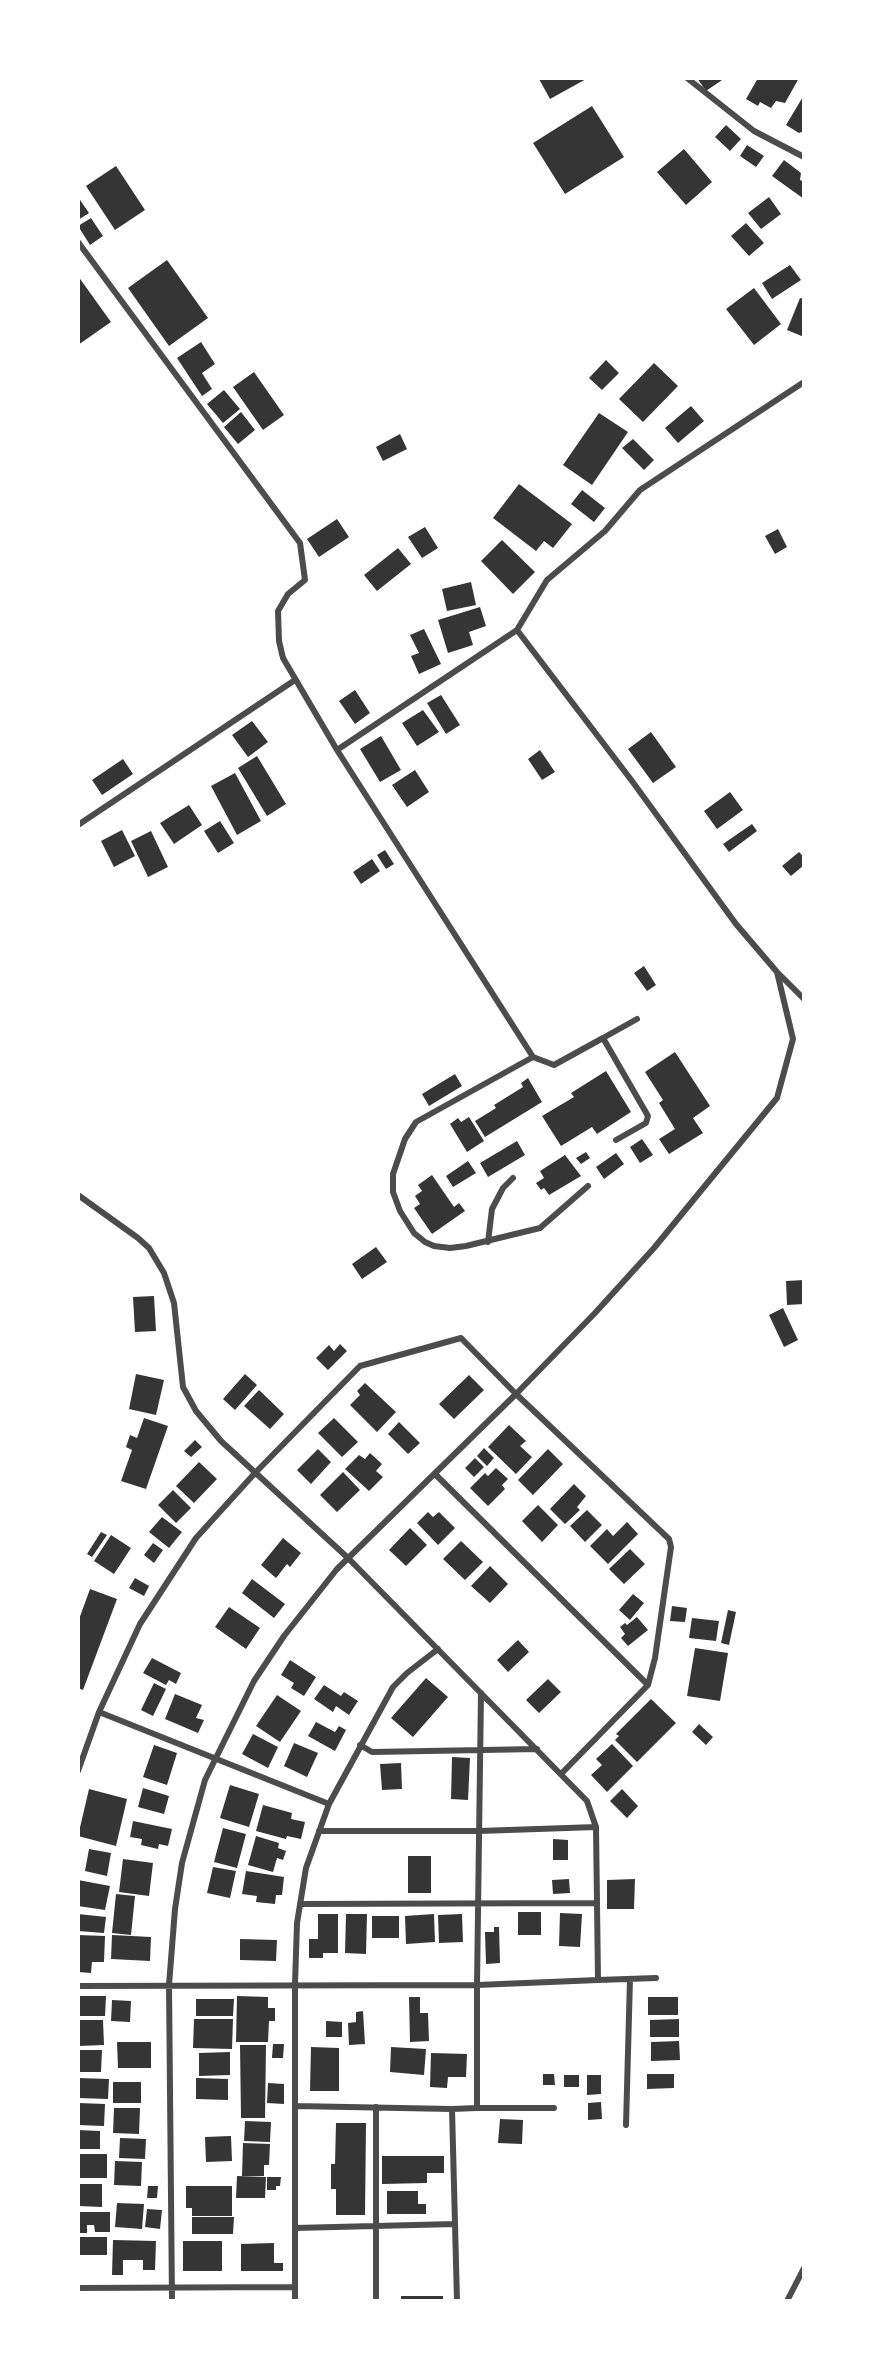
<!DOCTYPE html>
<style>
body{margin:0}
#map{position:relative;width:882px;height:2379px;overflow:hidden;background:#fff;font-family:"PT Serif",serif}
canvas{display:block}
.frame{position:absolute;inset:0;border:80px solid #fff;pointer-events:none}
</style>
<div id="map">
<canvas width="882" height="2379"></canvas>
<div class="frame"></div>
</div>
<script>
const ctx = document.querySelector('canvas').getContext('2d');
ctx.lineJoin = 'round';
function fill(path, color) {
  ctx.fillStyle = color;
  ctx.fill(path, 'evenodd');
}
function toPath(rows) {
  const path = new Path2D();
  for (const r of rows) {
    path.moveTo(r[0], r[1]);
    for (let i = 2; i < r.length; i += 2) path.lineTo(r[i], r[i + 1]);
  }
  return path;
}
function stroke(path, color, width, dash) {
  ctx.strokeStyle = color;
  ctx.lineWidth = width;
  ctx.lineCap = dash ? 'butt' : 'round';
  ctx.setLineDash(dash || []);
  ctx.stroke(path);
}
fill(toPath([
 [541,78,588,78,550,99,539,79],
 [697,78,725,78,706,91],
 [758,78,799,78,785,103,776,101,771,108,760,102,758,106,746,99],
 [804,95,804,131,799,133,786,125],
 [592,106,624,157,565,194,533,143],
 [726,125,741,139,730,151,715,137],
 [747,145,764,156,756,167,740,156],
 [684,149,712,182,686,205,657,172],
 [784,160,801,173,800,180,804,182,804,199,772,176],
 [116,166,145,210,115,230,86,186],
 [78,197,89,213,78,220],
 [769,197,781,214,761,229,748,213],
 [91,218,103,236,90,245,78,226],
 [746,223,764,243,749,256,731,236],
 [167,260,208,318,169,346,128,288],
 [790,265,801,280,772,299,762,283],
 [78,276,111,322,78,345],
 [754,288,781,324,754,345,726,309],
 [800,298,804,299,804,337,787,330],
 [201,342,215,364,202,373,212,389,202,396,177,358],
 [606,360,619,373,602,390,589,378],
 [654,363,678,386,643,422,619,399],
 [254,372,284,415,263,430,233,387],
 [224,390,240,409,223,423,207,404],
 [691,406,704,421,678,443,665,428],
 [241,412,255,430,238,444,224,427],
 [599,413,628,432,592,485,563,465],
 [400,434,407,449,383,461,376,447],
 [633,439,654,460,644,470,622,448],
 [519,484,572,524,553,548,544,541,536,551,493,518],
 [582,490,605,508,594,522,571,504],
 [337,519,349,537,319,557,307,539],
 [425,527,438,548,422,558,408,537],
 [778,529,787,547,775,554,765,536],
 [502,540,535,572,513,594,481,561],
 [398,548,411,564,377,591,364,575],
 [471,582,476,605,447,611,442,589],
 [480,607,486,626,469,632,473,645,448,653,438,620],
 [424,629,441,664,419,674,411,656,419,653,410,635],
 [355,690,370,713,355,724,339,701],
 [441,695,460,725,446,734,427,703],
 [423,710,439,732,417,746,402,723],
 [252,721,268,742,248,757,232,735],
 [651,732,676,767,653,783,628,749],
 [381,736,401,770,380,782,360,749],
 [540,750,555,772,542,780,528,759],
 [257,756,286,804,267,816,238,768],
 [123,759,133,774,102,795,92,780],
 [415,770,429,792,407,807,392,785],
 [235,773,261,821,237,835,211,786],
 [730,792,743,810,717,829,704,811],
 [189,805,202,825,174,844,160,823],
 [220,821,234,843,218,853,204,831],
 [752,824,757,831,729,852,723,844],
 [122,830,135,856,114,867,101,841],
 [151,831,168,867,148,877,131,841],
 [385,850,394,864,386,869,377,855],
 [799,852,804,857,804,865,791,876,782,866],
 [372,859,380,871,361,884,353,872],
 [644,966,656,985,647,991,634,973],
 [675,1052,710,1106,693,1118,703,1133,669,1154,659,1139,675,1129,659,1103,663,1100,645,1072],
 [606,1071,631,1112,597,1134,592,1127,561,1146,542,1116,574,1097,571,1093],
 [455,1074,462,1086,429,1106,422,1094],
 [528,1078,542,1102,485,1137,475,1121,496,1108,494,1105,523,1087,521,1083],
 [469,1117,484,1141,467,1152,450,1124,458,1118,461,1122],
 [642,1139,653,1155,640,1163,630,1147],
 [517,1141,525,1155,488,1177,480,1163],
 [586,1152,590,1158,581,1164,576,1158],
 [616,1153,624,1164,604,1179,596,1167],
 [565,1155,581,1176,549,1195,544,1188,541,1190,536,1183,544,1178,540,1171],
 [468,1161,476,1173,453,1187,446,1176],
 [432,1175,454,1207,459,1203,465,1211,432,1234,414,1208,420,1204,415,1196,422,1191,418,1185],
 [376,1247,387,1262,362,1279,352,1264],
 [804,1280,804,1304,787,1305,786,1281],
 [154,1296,156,1331,135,1332,133,1297],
 [783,1308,798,1340,784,1347,769,1315],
 [340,1344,347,1351,328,1370,316,1358,329,1345,334,1351],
 [136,1374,164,1380,156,1415,129,1409],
 [245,1374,257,1385,235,1410,223,1399],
 [469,1375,484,1390,454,1419,439,1404],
 [365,1383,396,1412,377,1432,350,1405,360,1395,357,1391],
 [259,1390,284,1414,270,1429,244,1406],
 [144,1418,168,1426,146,1489,121,1481,132,1450,126,1447,130,1435,137,1438],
 [334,1418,358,1442,342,1457,318,1433],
 [399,1422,420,1443,408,1454,388,1434],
 [509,1425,526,1441,520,1446,532,1457,516,1474,488,1447],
 [195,1440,202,1447,191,1457,184,1451],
 [484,1448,494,1458,487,1466,477,1456],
 [318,1449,331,1462,311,1484,297,1470],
 [548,1449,563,1464,533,1495,518,1480],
 [370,1453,382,1464,376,1471,383,1477,369,1491,345,1469,359,1455,365,1459],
 [475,1458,484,1467,474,1477,465,1468],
 [199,1462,217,1479,194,1503,176,1486],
 [496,1468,508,1479,502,1485,505,1489,488,1506,470,1488,485,1473,488,1476],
 [343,1472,360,1490,337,1512,320,1495],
 [574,1484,586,1496,577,1507,580,1510,565,1524,550,1509],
 [173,1490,191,1508,176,1523,158,1505],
 [538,1505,558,1525,542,1542,522,1521],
 [587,1510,602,1525,585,1542,570,1526],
 [428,1512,433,1517,439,1512,455,1528,438,1545,417,1523],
 [162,1517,182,1532,169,1548,149,1532],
 [627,1522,638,1534,608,1564,590,1546,607,1529,613,1536],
 [410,1528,427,1545,406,1566,389,1550],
 [101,1532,107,1535,92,1557,87,1554],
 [111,1535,131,1548,114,1574,94,1561],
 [283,1538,301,1553,290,1567,287,1564,276,1578,261,1565],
 [461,1541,483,1562,465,1580,443,1559],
 [153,1543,163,1550,154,1563,144,1555],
 [630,1549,645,1564,624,1584,609,1569],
 [490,1566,508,1584,490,1603,471,1586],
 [135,1578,149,1586,144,1596,129,1588],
 [252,1579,285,1604,274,1618,242,1593],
 [90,1589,117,1599,83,1690,78,1688,78,1622],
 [633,1594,644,1603,630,1620,619,1610],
 [672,1606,687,1608,685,1622,670,1621],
 [229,1607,260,1628,246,1649,215,1627],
 [728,1610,736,1612,729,1645,721,1643],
 [637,1617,648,1630,628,1646,621,1638,625,1634,620,1627,625,1623,627,1625],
 [692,1618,719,1621,716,1641,689,1638],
 [518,1640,529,1652,508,1672,497,1660],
 [695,1648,728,1653,720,1701,687,1696],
 [152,1658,181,1673,176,1684,169,1680,166,1685,143,1673],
 [290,1660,316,1677,304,1696,291,1688,294,1683,281,1675],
 [426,1678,448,1697,413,1737,391,1718],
 [548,1679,561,1692,539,1713,526,1700],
 [154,1683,166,1689,153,1716,141,1710],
 [324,1685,341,1696,344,1692,358,1701,349,1715,336,1706,333,1712,314,1699],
 [175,1694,202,1705,196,1718,204,1720,198,1733,165,1719],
 [277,1695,301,1711,280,1742,256,1726],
 [651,1699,676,1723,637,1762,615,1740,619,1736,616,1734],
 [316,1722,335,1732,339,1726,346,1730,335,1751,308,1736],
 [699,1724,713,1737,706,1745,692,1732],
 [253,1734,278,1747,268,1768,242,1754],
 [294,1743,318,1753,307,1777,284,1766],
 [612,1744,633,1766,607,1792,591,1775,602,1765,596,1759],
 [154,1745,177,1753,167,1785,143,1777],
 [452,1757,470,1758,468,1800,451,1799],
 [401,1763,402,1789,382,1790,380,1764],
 [230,1785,259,1794,249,1827,220,1818],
 [143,1788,169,1796,164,1814,138,1807],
 [89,1789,127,1799,116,1846,78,1836],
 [622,1789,638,1806,627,1818,610,1801],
 [263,1805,292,1813,291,1819,305,1822,301,1839,287,1836,286,1839,256,1831],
 [133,1821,172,1829,168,1846,159,1844,158,1849,141,1845,142,1839,130,1837],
 [223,1828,246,1834,237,1868,214,1862],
 [256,1836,279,1843,278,1848,286,1851,283,1860,277,1858,273,1872,248,1865],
 [553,1839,568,1840,568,1860,553,1860],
 [89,1849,111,1853,107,1876,85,1871],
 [408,1856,431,1856,431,1893,408,1893],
 [123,1859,153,1863,149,1896,119,1892],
 [213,1867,236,1871,230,1898,207,1893],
 [246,1871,284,1877,282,1895,276,1895,275,1904,256,1902,257,1896,242,1894],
 [569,1879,570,1893,553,1894,552,1880],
 [635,1879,634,1909,607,1909,607,1880],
 [78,1880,110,1886,105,1910,78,1906],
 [116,1894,135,1896,131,1935,112,1933],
 [518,1912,541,1912,541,1935,518,1935],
 [560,1913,582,1914,580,1947,559,1946],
 [78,1914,106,1917,104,1933,78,1931],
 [318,1914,338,1914,338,1953,323,1953,323,1958,309,1958,309,1939,318,1939],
 [346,1914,367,1914,366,1954,345,1953],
 [434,1914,435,1942,406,1944,405,1916],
 [462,1914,463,1942,439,1943,438,1915],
 [372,1916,399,1916,399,1938,372,1938],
 [494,1927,499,1927,500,1963,486,1964,485,1932,494,1932],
 [78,1935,105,1936,104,1962,92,1962,91,1973,78,1972],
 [112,1935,151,1937,150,1961,111,1959],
 [240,1939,277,1940,276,1961,240,1960],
 [78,1996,106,1996,105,2016,78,2016],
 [237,1996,268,1997,268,2008,275,2008,275,2021,269,2021,268,2042,236,2042],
 [409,1997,420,1997,420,2013,428,2013,429,2041,410,2042],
 [648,1997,678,1997,678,2015,648,2015],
 [196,1999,234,1999,233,2016,196,2016],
 [112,2000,131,2001,130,2022,111,2021],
 [363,2011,365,2044,349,2045,348,2023,356,2022,356,2012],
 [194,2019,233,2019,232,2049,193,2048],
 [679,2019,679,2037,650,2037,650,2020],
 [78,2020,103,2020,104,2045,78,2046],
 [326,2021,342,2022,342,2037,326,2037],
 [679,2041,680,2060,651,2061,651,2042],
 [117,2042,151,2042,151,2068,118,2068],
 [273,2044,284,2044,283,2058,272,2058],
 [240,2045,266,2045,265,2118,241,2118],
 [311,2047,339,2048,339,2091,310,2091],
 [391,2047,426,2049,424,2075,390,2072],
 [78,2050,102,2050,101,2072,78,2072],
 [230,2052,230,2075,199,2076,199,2053],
 [431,2053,467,2054,466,2077,448,2077,447,2088,430,2087],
 [543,2074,554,2074,555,2085,543,2085],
 [647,2074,674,2074,674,2088,647,2089],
 [564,2075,579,2075,579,2087,564,2087],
 [587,2075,601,2075,601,2094,587,2095],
 [78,2078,109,2079,108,2099,78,2098],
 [196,2078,228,2079,228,2100,196,2099],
 [113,2082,141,2082,141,2103,113,2103],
 [268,2083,284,2084,284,2104,267,2103],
 [601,2102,602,2119,588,2120,588,2103],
 [78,2103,105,2104,104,2126,78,2125],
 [114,2108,140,2108,139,2134,113,2133],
 [500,2119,523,2120,522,2144,498,2143],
 [245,2121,271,2122,270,2142,244,2141],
 [336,2123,366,2123,365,2215,336,2215,336,2189,331,2189,331,2164,335,2164],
 [78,2130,100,2131,100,2149,78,2149],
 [231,2136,232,2161,206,2162,205,2137],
 [120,2138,146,2139,145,2159,119,2158],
 [243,2143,270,2144,269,2165,264,2165,264,2176,242,2176],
 [78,2154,107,2154,107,2178,78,2178],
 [382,2156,444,2156,444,2173,427,2173,427,2183,382,2184],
 [115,2161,142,2162,141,2186,114,2185],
 [237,2176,266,2177,265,2198,236,2198],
 [267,2177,281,2177,280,2186,276,2186,276,2190,267,2190],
 [78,2184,102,2184,102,2207,78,2206],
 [148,2186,158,2186,157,2198,147,2198],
 [186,2186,232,2186,232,2216,192,2216,192,2208,186,2208],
 [387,2191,418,2191,418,2204,426,2204,426,2214,387,2214],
 [117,2203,144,2204,142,2229,115,2227],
 [147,2209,162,2210,160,2229,145,2227],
 [78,2212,110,2212,110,2232,95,2232,94,2225,87,2225,87,2233,78,2233],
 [192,2217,234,2217,233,2234,192,2234],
 [78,2237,107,2237,107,2255,78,2255],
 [113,2240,156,2241,155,2270,143,2270,143,2260,123,2260,123,2275,112,2275],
 [183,2241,222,2241,222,2271,183,2271],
 [274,2243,274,2263,283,2263,283,2271,241,2271,241,2244],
 [401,2296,443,2296,443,2301,401,2301]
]), '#353535');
stroke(toPath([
 [687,78,754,131,804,157],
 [78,242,300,543,305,580,288,594,278,611,279,641,283,658,337,750,533,1057,416,1122,405,1139,393,1174,393,1192,400,1211,414,1233,425,1242,434,1246,450,1248,466,1246,540,1228,588,1186],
 [517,630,632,781,736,924,777,972,804,999],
 [337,750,517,630,547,580,605,531,640,490,804,382],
 [78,825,295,680],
 [603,1038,637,1019],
 [533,1057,554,1065,603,1038,648,1116,646,1123,616,1140],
 [78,1195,138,1238,149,1248,164,1273,174,1303,183,1387,196,1411,221,1441,348,1558,587,1801,596,1827,598,1980,477,1985,78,1986],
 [488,1242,492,1209,503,1188,513,1178],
 [435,1474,648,1685],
 [99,1712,329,1804],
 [360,1745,372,1752,537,1749],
 [78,1771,99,1712,140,1624,196,1538,255,1473,360,1366,461,1338,516,1394,669,1539,671,1547,655,1658,648,1685,562,1773],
 [319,1831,479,1831,596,1827],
 [300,1904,597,1903],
 [598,1980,656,1978],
 [295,2106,452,2109],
 [477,2108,554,2108],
 [626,2125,630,1979],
 [295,2228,455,2224],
 [295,2287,295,1984,297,1923,306,1868,329,1804,393,1687,407,1673,438,1649],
 [78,2288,295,2287,295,2301],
 [172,2301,169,1985,175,1909,182,1863,205,1780,254,1681,284,1636,337,1569,516,1394,595,1313,654,1248,777,1098,793,1039,777,972],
 [376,2301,376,2107],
 [457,2301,452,2109,477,2108,477,1985,481,1693],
 [787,2301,804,2268]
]), '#4c4c4c', 6);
</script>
